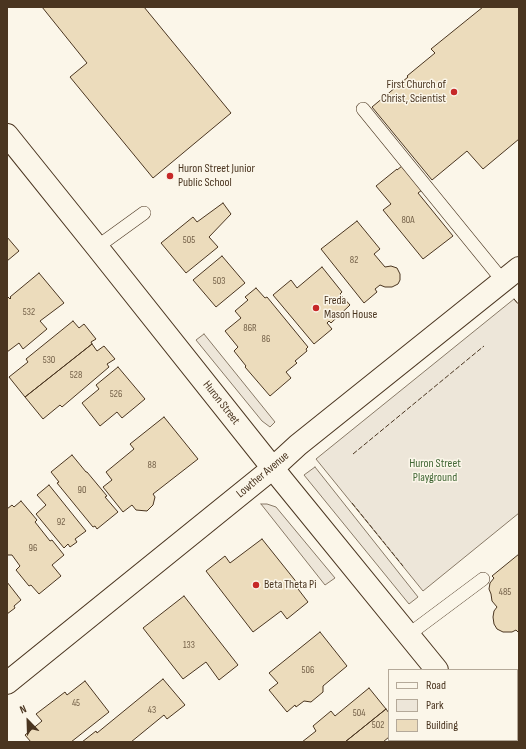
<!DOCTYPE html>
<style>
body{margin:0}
#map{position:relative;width:526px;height:749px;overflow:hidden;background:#fbf6e9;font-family:"Sofia Sans Condensed",sans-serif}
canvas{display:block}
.frame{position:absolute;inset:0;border:8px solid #4a3520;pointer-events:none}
.legend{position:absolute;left:388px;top:669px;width:130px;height:72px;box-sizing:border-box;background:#fbf6e9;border:1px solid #b4a999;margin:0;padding:5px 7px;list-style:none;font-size:12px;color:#4a3520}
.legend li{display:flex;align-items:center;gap:8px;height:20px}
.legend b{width:20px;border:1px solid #b4a999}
.north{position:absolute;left:8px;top:701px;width:40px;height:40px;-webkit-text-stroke:3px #fbf6e9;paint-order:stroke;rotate:337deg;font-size:11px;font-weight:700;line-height:16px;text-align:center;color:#4a3520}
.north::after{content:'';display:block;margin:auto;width:14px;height:18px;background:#4a3520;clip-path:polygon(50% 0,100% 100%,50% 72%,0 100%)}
</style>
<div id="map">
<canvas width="526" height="749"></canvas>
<div class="frame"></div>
<ul class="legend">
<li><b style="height:5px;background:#fbf6e9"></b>Road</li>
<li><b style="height:11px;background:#ede6d9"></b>Park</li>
<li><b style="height:11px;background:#ecdcbc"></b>Building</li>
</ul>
<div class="north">N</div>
</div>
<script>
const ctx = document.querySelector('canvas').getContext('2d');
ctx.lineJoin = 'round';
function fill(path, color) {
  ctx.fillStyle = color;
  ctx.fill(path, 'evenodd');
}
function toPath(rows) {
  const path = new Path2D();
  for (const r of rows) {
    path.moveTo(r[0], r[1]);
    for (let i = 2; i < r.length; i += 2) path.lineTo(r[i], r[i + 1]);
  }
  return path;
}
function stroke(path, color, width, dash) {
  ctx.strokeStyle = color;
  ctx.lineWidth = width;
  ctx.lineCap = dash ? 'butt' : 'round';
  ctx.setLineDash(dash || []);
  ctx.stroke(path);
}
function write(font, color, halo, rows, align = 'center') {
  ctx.font = font + ' "Sofia Sans Condensed",sans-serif';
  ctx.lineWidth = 3;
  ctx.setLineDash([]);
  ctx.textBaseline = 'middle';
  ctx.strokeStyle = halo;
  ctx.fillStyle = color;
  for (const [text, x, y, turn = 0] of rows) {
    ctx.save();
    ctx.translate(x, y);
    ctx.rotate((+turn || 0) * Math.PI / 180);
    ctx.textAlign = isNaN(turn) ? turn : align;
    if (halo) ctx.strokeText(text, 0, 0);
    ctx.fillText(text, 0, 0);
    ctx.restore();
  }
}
const green = toPath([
 [514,299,519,305,519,513,423,591,316,459,514,299],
 [204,334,275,422,270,427,262,421,196,340,204,334],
 [315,467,418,597,409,604,304,475,315,467],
 [261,504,267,504,276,507,335,578,325,585,261,504]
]);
fill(green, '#ede6d9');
stroke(green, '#887966', 1);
const building = toPath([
 [42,7,144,7,231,113,153,178,70,77,87,63,42,7],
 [483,7,519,7,519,139,483,169,467,151,432,180,372,107,408,77,407,76,435,53,431,49,483,7],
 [402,166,422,190,418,193,453,236,423,259,383,210,391,204,376,186,397,169,397,170,402,166],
 [223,203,231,214,209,237,218,247,186,273,161,243,193,217,197,222,223,203],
 [357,221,380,249,374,254,385,267,391,266,397,268,400,274,400,280,398,284,392,287,385,287,380,285,375,289,377,292,364,303,321,249,357,221],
 [7,237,19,251,7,261,7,237],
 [222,256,245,283,216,307,193,280,222,256],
 [322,267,342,292,340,294,350,305,331,323,329,321,327,323,332,329,314,344,273,295,291,280,297,288,322,267],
 [39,273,64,303,40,321,47,329,23,349,19,343,7,352,7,296,10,299,11,298,10,297,39,273],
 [256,288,265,298,267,297,308,347,306,349,307,351,295,361,297,363,286,372,291,378,270,396,245,367,246,366,234,351,238,347,225,331,241,318,235,311,248,300,245,297,256,288],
 [73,321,79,328,84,324,96,339,91,342,92,344,25,397,9,377,28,362,26,359,73,321],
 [92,344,97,351,104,346,115,359,107,364,109,367,62,407,60,405,43,419,25,397,92,344],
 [118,367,145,399,122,418,117,412,100,426,82,403,99,389,96,385,118,367],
 [164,417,198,459,153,494,155,497,153,505,147,511,136,510,132,505,123,512,103,487,112,480,106,472,134,449,130,444,164,417],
 [72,455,86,472,87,472,107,496,105,497,118,512,97,529,95,526,93,527,57,483,59,482,51,472,72,455],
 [49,485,86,531,75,539,77,542,70,547,68,544,64,548,36,514,46,505,37,495,49,485],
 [21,501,37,520,35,522,50,541,52,540,64,555,52,565,61,576,39,594,31,585,29,586,16,570,20,566,12,555,7,555,7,509,12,505,14,507,21,501],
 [262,539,298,584,295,585,308,602,287,619,281,611,253,632,206,571,225,556,230,563,262,539],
 [519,554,519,633,516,630,512,632,503,632,497,629,494,624,493,617,494,611,497,607,492,601,491,594,489,589,490,583,494,578,492,576,519,554],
 [7,582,21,600,14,606,15,608,7,614,7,582],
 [184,596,238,665,219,680,206,662,183,679,143,628,184,596],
 [320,632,347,666,323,686,323,692,311,702,304,701,296,707,295,705,287,712,269,690,278,683,269,673,320,632],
 [163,679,185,705,167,719,164,715,131,742,82,742,96,731,97,733,163,679],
 [85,681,109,712,71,742,31,742,25,735,42,721,36,714,65,692,67,695,85,681],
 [369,688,386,709,345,742,302,742,316,731,313,726,331,711,335,716,369,688],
 [386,709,389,713,389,737,383,742,345,742,386,709]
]);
fill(building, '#ecdcbc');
stroke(building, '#4a3520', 1);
const service = toPath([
 [363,109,503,281],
 [97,247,144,213],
 [408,635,483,579]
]);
const minor = toPath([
 [7,135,97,247,283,481,437,670],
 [7,683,273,468,298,445,519,268],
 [494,740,496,742]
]);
stroke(service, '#4a3520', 14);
stroke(minor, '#4a3520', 24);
stroke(service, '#fbf6e9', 13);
stroke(minor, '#fbf6e9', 22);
stroke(toPath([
 [514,299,519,305],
 [353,454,484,346],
 [352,503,403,566]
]), '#4a3520', 1, [5, 2]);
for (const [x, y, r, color] of [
 [454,92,4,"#c62828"],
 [170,176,4,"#c62828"],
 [316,308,4,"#c62828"],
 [256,585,4,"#c62828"]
]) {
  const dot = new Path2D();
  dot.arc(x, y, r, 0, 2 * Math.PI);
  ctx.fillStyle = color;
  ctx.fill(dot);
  stroke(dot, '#fbf6e9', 1.5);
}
write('10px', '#725f47', null, [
 ["80A",408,220],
 ["505",189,240],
 ["82",354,260],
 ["503",219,281],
 ["532",29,312],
 ["86R",250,328],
 ["86",266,339],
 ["530",49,360],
 ["528",76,375],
 ["526",116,394],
 ["88",152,465],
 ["90",82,490],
 ["92",61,522],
 ["96",33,548],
 ["485",505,592],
 ["133",189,645],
 ["506",308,670],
 ["45",76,703],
 ["43",152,710],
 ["504",359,713],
 ["502",378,725]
]);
write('12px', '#4a3520', '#fbf6e9', [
 ["First Church of",446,85,"right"],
 ["Christ, Scientist",446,99,"right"],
 ["Huron Street Junior",178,169],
 ["Public School",178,183],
 ["Freda",324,301],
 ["Mason House",324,315],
 ["Beta Theta Pi",264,585]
], 'left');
write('12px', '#4a3520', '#fbf6e9', [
 ["Huron Street",221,403,52],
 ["Lowther Avenue",263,475,-40]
]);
write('12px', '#436837', '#fbf6e9', [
 ["Huron Street",435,464],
 ["Playground",435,478]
]);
</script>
